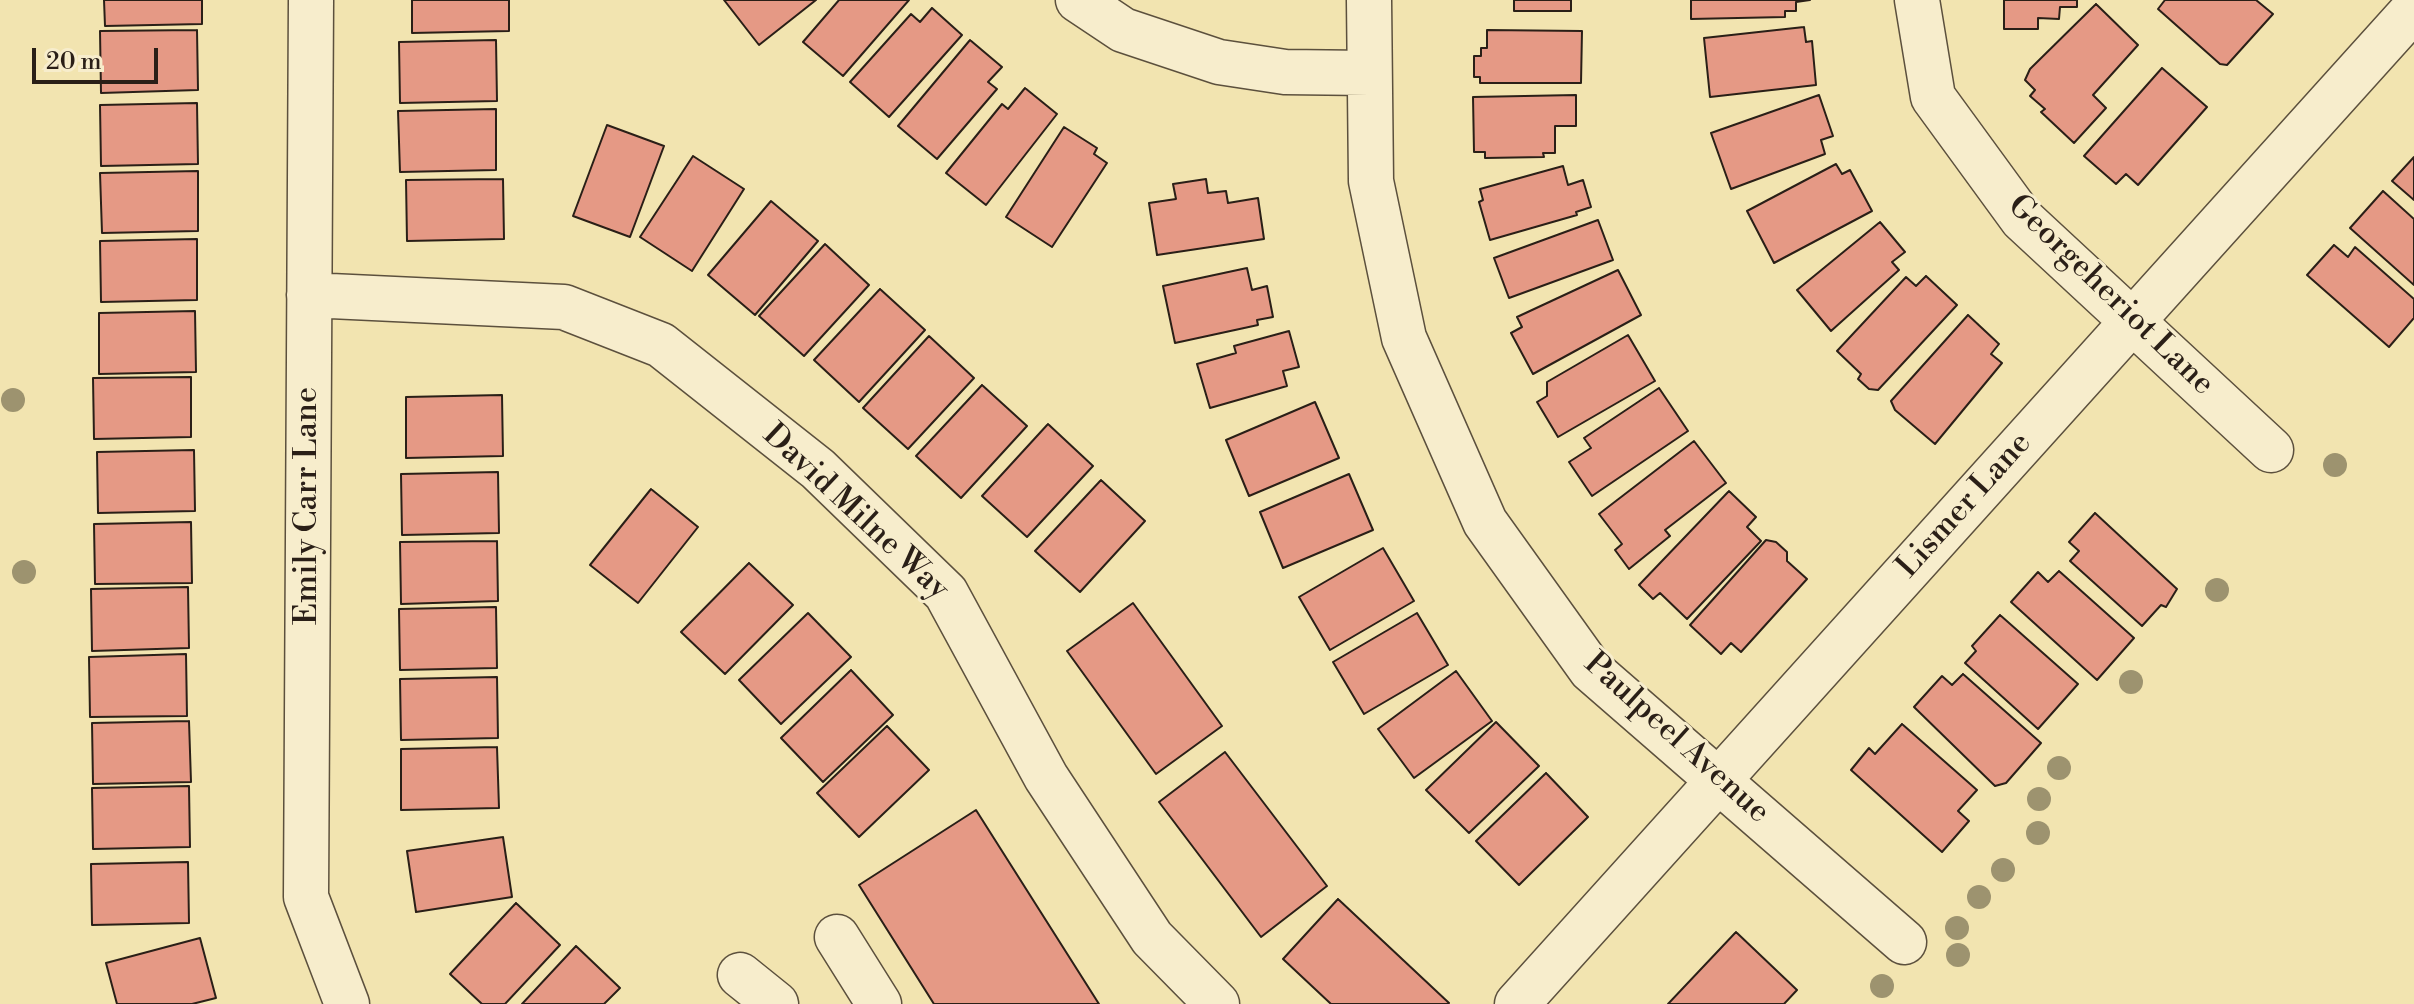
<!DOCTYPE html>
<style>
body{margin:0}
#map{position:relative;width:2414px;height:1004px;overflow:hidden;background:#f2e4b0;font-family:"Libre Bodoni",serif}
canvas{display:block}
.scale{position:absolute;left:32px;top:48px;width:126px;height:36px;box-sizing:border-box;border:4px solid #2a1f17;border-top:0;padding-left:10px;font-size:24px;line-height:28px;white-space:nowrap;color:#2a1f17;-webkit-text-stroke:6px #f7edcc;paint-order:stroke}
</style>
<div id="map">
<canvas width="2414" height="1004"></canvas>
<div class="scale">20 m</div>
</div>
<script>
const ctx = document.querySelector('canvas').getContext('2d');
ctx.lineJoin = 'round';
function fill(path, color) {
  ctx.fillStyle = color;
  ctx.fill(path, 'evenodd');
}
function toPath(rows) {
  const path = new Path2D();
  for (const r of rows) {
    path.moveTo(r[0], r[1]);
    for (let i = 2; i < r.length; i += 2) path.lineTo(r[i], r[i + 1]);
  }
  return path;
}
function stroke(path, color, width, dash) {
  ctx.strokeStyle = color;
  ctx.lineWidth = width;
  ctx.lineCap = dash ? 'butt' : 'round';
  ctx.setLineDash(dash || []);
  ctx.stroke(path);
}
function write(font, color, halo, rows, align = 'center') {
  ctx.font = font + ' "Libre Bodoni",serif';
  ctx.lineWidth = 6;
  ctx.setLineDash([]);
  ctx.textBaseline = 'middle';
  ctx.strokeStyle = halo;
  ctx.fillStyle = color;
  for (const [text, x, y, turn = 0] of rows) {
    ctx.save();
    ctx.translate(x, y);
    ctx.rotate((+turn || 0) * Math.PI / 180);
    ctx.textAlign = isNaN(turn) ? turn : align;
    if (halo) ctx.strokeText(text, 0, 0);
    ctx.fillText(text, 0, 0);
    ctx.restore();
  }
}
const building = toPath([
 [104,0,202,0,202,24,105,26,104,0],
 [412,0,509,0,509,31,412,33,412,0],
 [724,0,816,0,759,45,724,0],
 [839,0,909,0,843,76,803,42,839,0],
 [1514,0,1571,0,1571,11,1514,11,1514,0],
 [1691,0,1810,0,1796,2,1796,11,1785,11,1785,17,1691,19,1691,0],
 [2004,0,2077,0,2077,7,2060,7,2059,19,2038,18,2038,29,2004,29,2004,0],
 [2165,0,2256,0,2273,14,2227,65,2220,64,2158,9,2165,0],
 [2096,4,2138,45,2093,95,2106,108,2074,143,2041,112,2045,109,2030,96,2035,90,2025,80,2030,69,2096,4],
 [932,8,962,35,889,117,850,82,911,14,920,22,932,8],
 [1804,27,1806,42,1812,41,1816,85,1710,97,1704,38,1804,27],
 [197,30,198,90,101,93,100,31,197,30],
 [1487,30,1582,31,1581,83,1480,83,1480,77,1474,77,1474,56,1481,56,1481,48,1487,48,1487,30],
 [496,40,497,101,400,103,399,42,496,40],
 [970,40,1002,67,988,82,997,89,937,159,898,126,970,40],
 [2162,68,2207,107,2138,185,2126,174,2116,184,2084,156,2162,68],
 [1025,88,1057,114,986,205,946,173,1002,104,1008,109,1025,88],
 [1576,95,1576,126,1555,126,1555,153,1543,153,1544,157,1485,158,1485,152,1474,152,1473,97,1576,95],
 [1819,95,1833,136,1821,140,1825,154,1731,189,1711,133,1819,95],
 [197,103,198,164,101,166,100,105,197,103],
 [496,109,496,170,400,172,398,111,496,109],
 [607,125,664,146,630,237,573,216,607,125],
 [1064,127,1097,148,1094,154,1107,163,1052,247,1006,217,1064,127],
 [693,156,744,189,692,271,640,237,693,156],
 [2414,157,2414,200,2392,181,2414,157],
 [1836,164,1842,174,1850,170,1872,211,1774,263,1747,211,1836,164],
 [1563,166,1568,185,1583,180,1591,207,1576,212,1577,215,1490,240,1479,202,1483,200,1480,189,1563,166],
 [198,171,198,231,102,233,100,173,198,171],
 [503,179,504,239,407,241,406,180,503,179],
 [1206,179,1208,193,1226,191,1228,203,1258,198,1264,239,1157,255,1149,203,1176,199,1173,184,1206,179],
 [2383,191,2414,219,2414,285,2350,228,2383,191],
 [771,201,818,241,755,315,708,275,771,201],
 [1598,220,1613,260,1509,298,1494,258,1598,220],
 [1880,222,1905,252,1892,262,1899,270,1831,331,1797,290,1880,222],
 [197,239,197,300,101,302,100,241,197,239],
 [825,244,869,285,804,356,759,316,825,244],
 [2334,245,2348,257,2355,247,2414,299,2414,318,2389,347,2307,275,2334,245],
 [1247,268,1252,290,1267,286,1273,317,1257,320,1258,325,1175,343,1163,286,1247,268],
 [1618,270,1641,315,1533,374,1511,333,1522,327,1517,317,1618,270],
 [1926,276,1957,305,1878,390,1869,389,1858,379,1861,374,1837,351,1906,277,1916,286,1926,276],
 [880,289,925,330,859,402,814,360,880,289],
 [195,311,196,372,99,374,99,313,195,311],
 [1968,315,1999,344,1991,354,2002,363,1935,444,1895,410,1891,401,1968,315],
 [1289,331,1299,367,1283,371,1287,386,1210,408,1197,364,1236,353,1234,346,1289,331],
 [1628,335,1655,381,1558,437,1537,402,1547,396,1547,382,1628,335],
 [929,336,974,378,908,449,863,408,929,336],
 [191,377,191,437,94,439,93,378,191,377],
 [982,385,1027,426,961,498,916,456,982,385],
 [1659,388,1688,431,1592,496,1569,462,1591,448,1584,438,1659,388],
 [502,395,503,456,406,458,406,397,502,395],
 [1315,402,1339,458,1249,496,1226,440,1315,402],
 [1048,424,1093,466,1027,537,982,496,1048,424],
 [1694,441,1726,483,1665,530,1670,536,1629,569,1615,550,1622,544,1599,514,1694,441],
 [194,450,195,511,98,513,97,452,194,450],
 [498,472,499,533,402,535,401,474,498,472],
 [1349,474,1373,530,1283,568,1260,512,1349,474],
 [1101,480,1145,521,1080,592,1035,551,1101,480],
 [651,489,698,527,638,603,590,565,651,489],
 [1729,491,1756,517,1747,527,1761,541,1687,619,1660,593,1653,599,1639,585,1729,491],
 [2095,513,2177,589,2166,607,2161,605,2142,626,2070,561,2079,551,2069,542,2095,513],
 [191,522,192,583,95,584,94,524,191,522],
 [1766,540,1776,542,1787,552,1787,561,1807,579,1741,652,1731,643,1721,654,1690,625,1766,540],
 [497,541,498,601,401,604,400,542,497,541],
 [1383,548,1414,601,1330,650,1299,597,1383,548],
 [749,563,793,605,725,674,681,632,749,563],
 [2059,571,2134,638,2097,680,2011,602,2038,572,2048,582,2059,571],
 [188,587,189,648,92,651,91,589,188,587],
 [1133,603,1222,726,1156,774,1067,651,1133,603],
 [496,607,497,668,400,670,399,609,496,607],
 [808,613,851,657,781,724,739,680,808,613],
 [1417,613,1448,665,1364,714,1333,662,1417,613],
 [2000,615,2078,684,2038,729,1965,663,1976,651,1972,646,2000,615],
 [186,654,187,716,90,717,89,657,186,654],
 [851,670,893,715,823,782,781,738,851,670],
 [1456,671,1492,721,1414,778,1378,729,1456,671],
 [1963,674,2041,743,2006,783,1995,786,1914,707,1942,676,1952,685,1963,674],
 [497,677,498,738,401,740,400,679,497,677],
 [189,721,191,782,93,784,92,723,189,721],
 [1496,722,1539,766,1469,833,1426,790,1496,722],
 [1902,724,1977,790,1958,811,1969,821,1942,852,1851,770,1869,748,1875,754,1902,724],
 [887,726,929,770,859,837,817,793,887,726],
 [497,747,499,808,401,810,401,749,497,747],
 [1225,752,1327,886,1261,937,1159,802,1225,752],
 [1546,773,1588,817,1519,885,1476,841,1546,773],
 [189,786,190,847,93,849,92,788,189,786],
 [976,810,1099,1004,934,1004,859,885,976,810],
 [503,837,512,897,416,912,407,851,503,837],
 [188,862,189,923,92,925,91,864,188,862],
 [1338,899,1449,1003,1448,1004,1331,1004,1283,959,1338,899],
 [516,903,560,945,505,1004,482,1004,450,974,516,903],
 [1736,932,1797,990,1784,1004,1668,1004,1736,932],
 [200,938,216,998,192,1004,117,1004,106,963,200,938],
 [576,946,620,988,604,1004,522,1004,576,946]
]);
fill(building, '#e59985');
stroke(building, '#2a1f17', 2);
const minor = toPath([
 [311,0,306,897,347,1004],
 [1078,0,1123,30,1219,62,1285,72,1369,73],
 [1369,0,1371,181,1404,338,1485,522,1591,670,1904,942],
 [1917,0,1933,97,2022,219,2271,450],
 [309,295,564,307,661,345,818,469,946,593,1046,777,1152,938,1217,1004],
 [837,937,879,1004],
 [740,975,776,1004],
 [1517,1004,2414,9]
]);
stroke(minor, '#5c503d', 47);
stroke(minor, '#f7edcc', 44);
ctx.fillStyle = '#9d936f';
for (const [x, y] of [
 [13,400],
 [2335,465],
 [24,572],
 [2217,590],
 [2131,682],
 [2059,768],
 [2039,799],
 [2038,833],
 [2003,870],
 [1979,897],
 [1957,928],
 [1958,955],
 [1882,986]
]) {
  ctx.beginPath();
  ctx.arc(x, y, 12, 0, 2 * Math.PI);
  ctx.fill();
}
write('32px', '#2a1f17', '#f7edcc', [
 ["Georgeheriot Lane",2110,296,44],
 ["Emily Carr Lane",308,506,-90],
 ["Lismer Lane",1965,506,-48],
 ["David Milne Way",855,513,43],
 ["Paulpeel Avenue",1676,739,42]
]);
</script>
